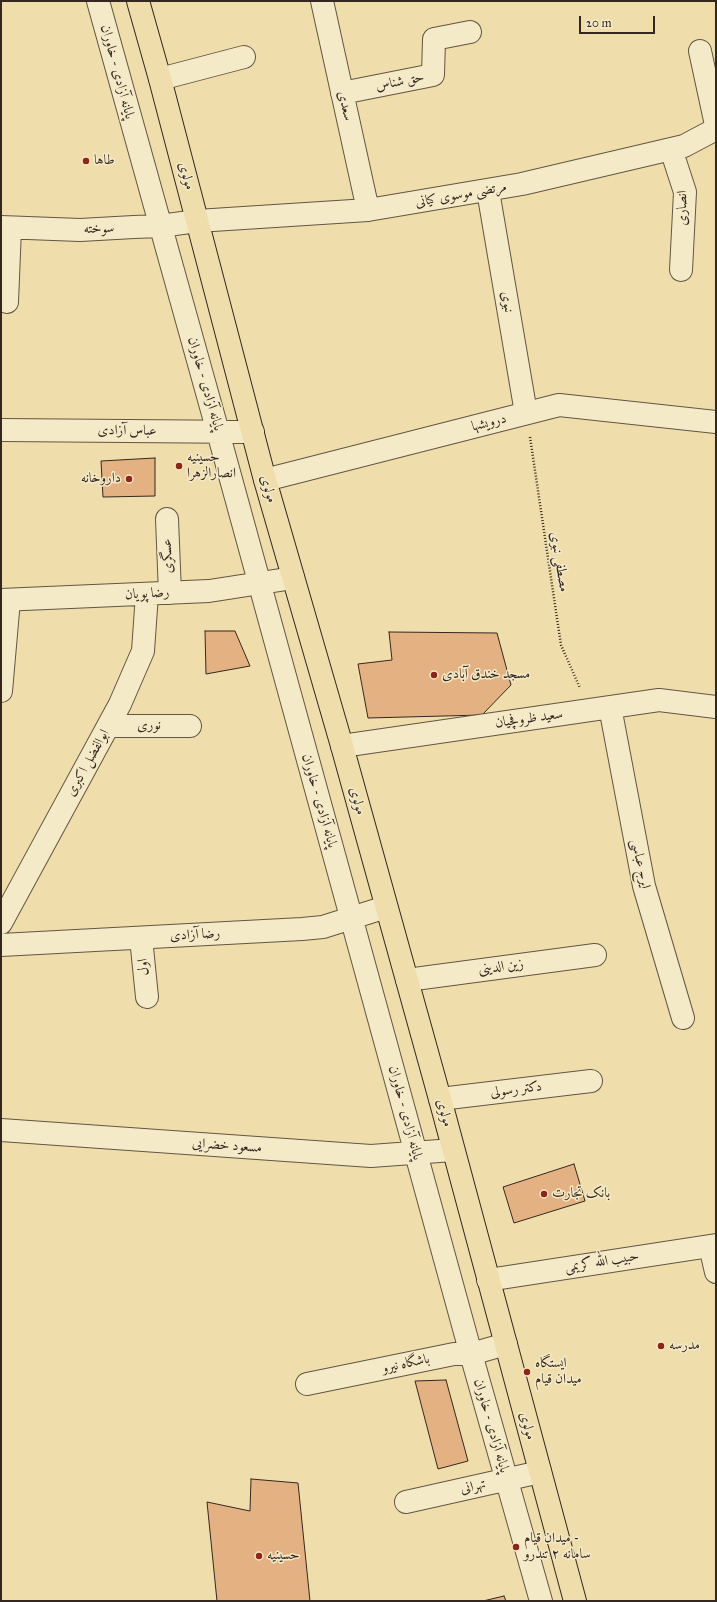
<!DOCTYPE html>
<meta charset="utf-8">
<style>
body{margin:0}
#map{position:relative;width:717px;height:1602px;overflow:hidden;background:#efdeab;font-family:"IM FELL Great Primer",serif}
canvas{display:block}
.frame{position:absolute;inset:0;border:2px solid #33271f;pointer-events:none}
.scale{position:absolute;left:579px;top:16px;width:76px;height:18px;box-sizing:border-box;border:2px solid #33271f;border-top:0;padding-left:5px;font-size:12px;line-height:14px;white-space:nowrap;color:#33271f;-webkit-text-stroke:3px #f5eac8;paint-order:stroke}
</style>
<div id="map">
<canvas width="717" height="1602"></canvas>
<div class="frame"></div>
<div class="scale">20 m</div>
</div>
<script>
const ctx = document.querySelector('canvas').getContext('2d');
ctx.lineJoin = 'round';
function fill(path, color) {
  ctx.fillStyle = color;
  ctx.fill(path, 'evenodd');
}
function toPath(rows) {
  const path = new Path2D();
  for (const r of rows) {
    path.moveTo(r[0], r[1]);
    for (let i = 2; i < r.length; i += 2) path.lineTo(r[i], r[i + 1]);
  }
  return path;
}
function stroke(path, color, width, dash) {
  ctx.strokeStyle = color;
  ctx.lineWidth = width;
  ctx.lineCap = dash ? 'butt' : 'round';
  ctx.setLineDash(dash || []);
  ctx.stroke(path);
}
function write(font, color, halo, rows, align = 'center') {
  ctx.font = font + ' "IM FELL Great Primer",Amiri,serif';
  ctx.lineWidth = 3;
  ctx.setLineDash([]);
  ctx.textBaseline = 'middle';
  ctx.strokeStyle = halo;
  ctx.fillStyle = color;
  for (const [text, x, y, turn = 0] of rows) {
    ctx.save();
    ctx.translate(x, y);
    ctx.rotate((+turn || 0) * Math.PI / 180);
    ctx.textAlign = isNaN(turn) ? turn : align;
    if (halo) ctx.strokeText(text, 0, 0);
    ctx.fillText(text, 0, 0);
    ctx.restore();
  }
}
const building = toPath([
 [155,458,155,496,103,497,101,461,155,458],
 [205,631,235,631,250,666,206,674,205,631],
 [389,632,497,633,511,685,482,715,368,718,358,664,392,660,389,632],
 [574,1164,585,1201,514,1223,503,1187,574,1164],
 [446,1380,468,1461,438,1469,415,1381,446,1380],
 [251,1479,298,1483,310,1601,217,1601,207,1502,250,1511,251,1479],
 [504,1596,506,1601,483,1601,504,1596]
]);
fill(building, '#e4b183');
stroke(building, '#33271f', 1);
const minor = toPath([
 [98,1,218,432,471,1354,541,1601],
 [322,1,368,210],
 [700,51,716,125],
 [160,79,244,57],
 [342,93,433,75,434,39,470,32],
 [671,149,685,192,681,270],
 [488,191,526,413],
 [1,227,80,230,134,227,160,226,197,221,368,210,522,184,684,146,716,129],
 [7,302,10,228],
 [1,430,253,432],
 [265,480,559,405,716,422],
 [167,519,170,593],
 [1,600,209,591,293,578],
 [1,691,9,600],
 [610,707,644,886,683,1018],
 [108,726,190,726],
 [342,746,659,700,716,707],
 [1,923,120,704,143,651,147,594],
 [141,938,147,997],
 [1,945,302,929,323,927,386,907],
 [407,980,595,955],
 [440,1099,591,1081],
 [1,1130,371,1156,453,1150],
 [710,1246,716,1272],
 [488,1280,716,1245],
 [307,1384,454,1354,471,1354,506,1344],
 [406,1502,540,1472]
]);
const major = toPath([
 [138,1,160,79,265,480,342,746,440,1099,575,1601]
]);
stroke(minor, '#625542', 24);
stroke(major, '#33271f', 24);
stroke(toPath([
 [530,437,561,645,580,688]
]), '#33271f', 2.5, [1, 2]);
stroke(minor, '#f5eac8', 22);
stroke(major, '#efdeab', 22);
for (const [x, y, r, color] of [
 [86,161,4,"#8f2418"],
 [179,466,4,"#8f2418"],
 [129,479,4,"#8f2418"],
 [434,675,4,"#8f2418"],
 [544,1194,4,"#8f2418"],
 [661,1346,4,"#8f2418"],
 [527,1372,4,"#8f2418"],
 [516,1547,4,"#8f2418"],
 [259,1556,4,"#8f2418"]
]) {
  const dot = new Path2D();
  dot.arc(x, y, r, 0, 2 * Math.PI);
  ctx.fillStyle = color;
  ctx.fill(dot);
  stroke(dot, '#f5eac8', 1.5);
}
write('14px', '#33271f', '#f5eac8', [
 ["پایانه آزادی - خاوران",117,72,75],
 ["حق شناس",400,82,-11],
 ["سعدی",345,106,77],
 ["مولوی",186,176,75],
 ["مرتضی موسوی کیانی",461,195,-10],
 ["انصاری",683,208,-90],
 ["سوخته",99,229,-2],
 ["نبوی",507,302,80],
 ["پایانه آزادی - خاوران",205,384,74],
 ["درویشها",489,423,-14],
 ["عباس آزادی",127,431,1],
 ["مولوی",268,489,74],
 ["عسگری",168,556,-92],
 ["مصطفی نبوی",559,562,81],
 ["رضا پویان",147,594,-3],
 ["سعید ظروفچیان",529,719,-8],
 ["نوری",149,726],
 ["ابوالفضل اکبری",88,763,-61],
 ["پایانه آزادی - خاوران",319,801,74],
 ["مولوی",357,801,75],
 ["ایرج عباسی",640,864,78],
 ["رضا آزادی",195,935,-3],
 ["اول",144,967,-96],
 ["زین الدینی",501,967,-7],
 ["دکتر رسولی",516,1090,-7],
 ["پایانه آزادی - خاوران",405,1113,75],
 ["مولوی",444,1113,75],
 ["مسعود خضرایی",227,1146,4],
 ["حبیب الله کریمی",602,1262,-9],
 ["باشگاه نیرو",406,1364,-12],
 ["پایانه آزادی - خاوران",491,1426,74],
 ["مولوی",527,1426,75],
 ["تهرانی",473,1487,-12]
]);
write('14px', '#33271f', '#f5eac8', [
 ["طاها",94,161],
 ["حسینیه",187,458],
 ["انصارالزهرا",187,474],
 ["داروخانه",121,479,"right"],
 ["مسجد خندق آبادی",442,675],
 ["بانک تجارت",552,1194],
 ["مدرسه",669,1346],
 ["ایستگاه",535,1364],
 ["میدان قیام",535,1380],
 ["میدان قیام -",524,1539],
 ["سامانه ۲ تندرو",524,1555],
 ["حسینیه",267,1556]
], 'left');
</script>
